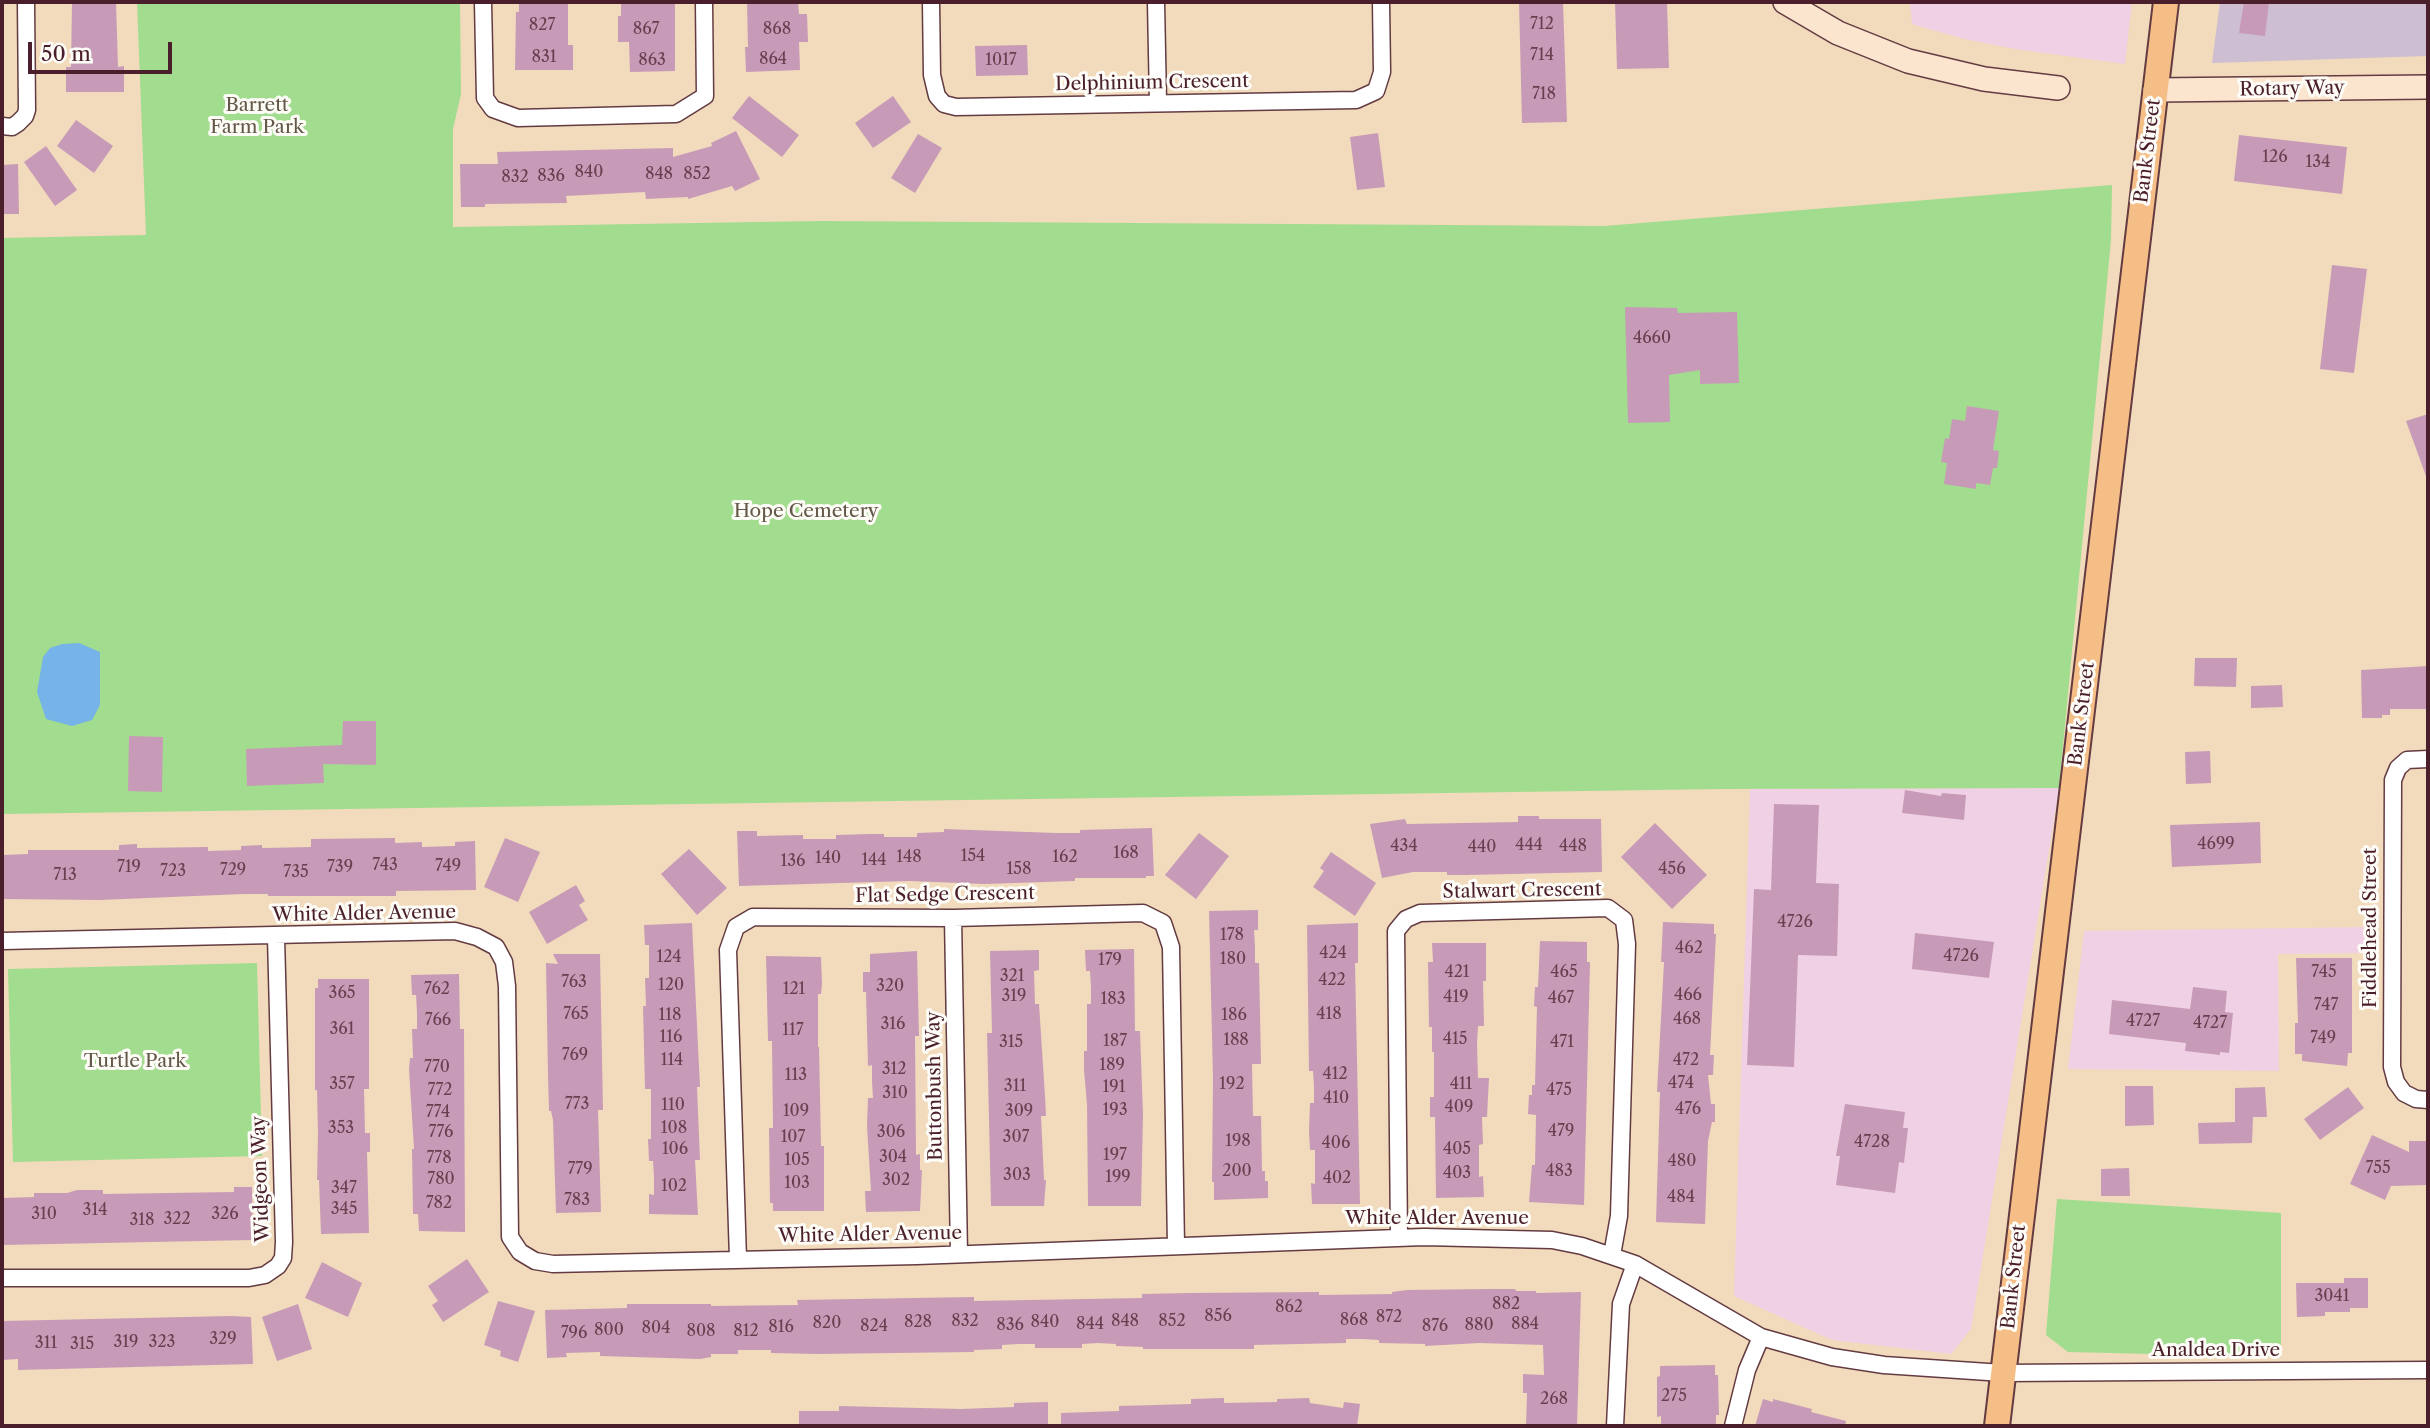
<!DOCTYPE html>
<style>
body{margin:0}
#map{position:relative;width:2430px;height:1428px;overflow:hidden;background:#f1dbbc;font-family:"Libre Caslon Text",serif}
canvas{display:block}
.frame{position:absolute;inset:0;border:4px solid #4a1f2b;pointer-events:none}
.scale{position:absolute;left:28px;top:42px;width:144px;height:32px;box-sizing:border-box;border:4px solid #4a1f2b;border-top:0;padding-left:9px;font-size:21px;line-height:24px;white-space:nowrap;color:#4a1f2b;-webkit-text-stroke:5px #fdfcf7;paint-order:stroke}
</style>
<div id="map">
<canvas width="2430" height="1428"></canvas>
<div class="frame"></div>
<div class="scale">50 m</div>
</div>
<script>
const ctx = document.querySelector('canvas').getContext('2d');
ctx.lineJoin = 'round';
function fill(path, color) {
  ctx.fillStyle = color;
  ctx.fill(path, 'evenodd');
}
function toPath(rows) {
  const path = new Path2D();
  for (const r of rows) {
    path.moveTo(r[0], r[1]);
    for (let i = 2; i < r.length; i += 2) path.lineTo(r[i], r[i + 1]);
  }
  return path;
}
function stroke(path, color, width, dash) {
  ctx.strokeStyle = color;
  ctx.lineWidth = width;
  ctx.lineCap = dash ? 'butt' : 'round';
  ctx.setLineDash(dash || []);
  ctx.stroke(path);
}
function write(font, color, halo, rows, align = 'center') {
  ctx.font = font + ' "Libre Caslon Text",serif';
  ctx.lineWidth = 6;
  ctx.setLineDash([]);
  ctx.textBaseline = 'middle';
  ctx.strokeStyle = halo;
  ctx.fillStyle = color;
  for (const [text, x, y, turn = 0] of rows) {
    ctx.save();
    ctx.translate(x, y);
    ctx.rotate((+turn || 0) * Math.PI / 180);
    ctx.textAlign = isNaN(turn) ? turn : align;
    if (halo) ctx.strokeText(text, 0, 0);
    ctx.fillText(text, 0, 0);
    ctx.restore();
  }
}
fill(toPath([
 [1910,2,2132,2,2125,64,2015,49,1964,39,1912,24],
 [2059,788,1971,1329,1951,1354,1832,1340,1734,1296,1750,789],
 [2369,927,2369,953,2278,954,2279,1071,2068,1069,2084,931]
]), '#f0d0e4');
fill(toPath([
 [2220,2,2428,2,2428,56,2212,63]
]), '#cebed1');
fill(toPath([
 [137,2,460,2,461,94,453,129,453,227,820,221,1604,226,2112,185,2111,240,2059,788,1721,789,2,814,2,238,146,235],
 [257,963,262,1156,13,1162,8,969],
 [2057,1199,2281,1213,2281,1357,2068,1352,2046,1335]
]), '#a2dc8e');
fill(toPath([
 [79,643,100,652,100,705,92,720,72,726,46,719,37,692,43,657,50,648,62,644]
]), '#76b3e9');
fill(toPath([
 [72,2,116,2,118,67,124,66,124,92,66,92,66,67,71,67],
 [519,2,568,2,568,45,573,45,573,70,515,70,516,12,519,12],
 [621,2,675,2,675,71,630,72,629,42,618,42,618,16,621,16],
 [747,2,798,2,799,14,807,14,808,42,799,42,800,70,746,72,745,47,748,47],
 [1519,2,1563,2,1567,122,1522,123],
 [1615,2,1667,2,1669,68,1617,69],
 [2244,2,2269,2,2265,36,2239,33],
 [1027,45,1028,75,976,76,975,46],
 [749,96,799,135,782,157,732,118],
 [893,96,911,122,873,148,855,123],
 [76,120,113,146,94,173,57,146],
 [736,131,760,179,735,191,732,186,688,199,688,197,646,199,645,192,566,196,567,203,485,204,485,207,461,207,460,164,498,164,497,152,673,148,673,157,712,146,711,143],
 [1378,133,1385,187,1357,190,1350,137],
 [918,134,942,148,915,193,891,178],
 [2239,135,2347,147,2342,194,2234,181],
 [46,146,77,190,55,206,24,162],
 [18,164,19,214,2,214,2,165],
 [2332,265,2367,269,2354,373,2320,369],
 [1625,307,1677,308,1678,313,1737,312,1739,383,1700,384,1700,370,1669,375,1670,422,1628,423],
 [1967,406,1999,411,1993,450,1999,451,1997,468,1993,468,1990,485,1976,483,1976,489,1944,484,1947,463,1941,462,1945,438,1949,439,1952,419,1965,421],
 [2428,414,2428,476,2426,476,2406,421],
 [2195,658,2237,658,2236,687,2194,686],
 [2428,666,2428,709,2390,709,2390,715,2382,715,2382,718,2362,718,2361,670],
 [2282,685,2283,707,2251,708,2251,686],
 [343,721,376,721,376,765,323,764,324,783,247,786,246,749,342,745],
 [129,736,163,737,162,792,128,791],
 [2210,751,2211,783,2186,784,2185,752],
 [1905,790,1941,796,1942,793,1966,795,1964,820,1902,813],
 [1774,804,1819,805,1816,883,1839,884,1837,956,1798,955,1794,1067,1747,1065,1754,889,1771,890],
 [1518,816,1539,816,1539,819,1601,819,1602,872,1467,875,1447,875,1447,872,1413,872,1382,878,1370,824,1405,819,1407,824,1518,822],
 [2260,822,2261,863,2172,867,2170,825],
 [1655,823,1707,875,1672,909,1621,857],
 [1152,828,1154,876,1146,876,1146,878,1075,878,1075,881,984,884,909,881,739,886,737,831,757,831,757,836,803,835,803,839,836,839,836,835,870,834,884,834,884,837,917,837,917,833,944,832,944,829,1056,833,1080,833,1080,830],
 [1199,833,1229,856,1196,899,1165,875],
 [395,838,395,843,422,842,422,847,455,846,455,842,475,841,476,890,396,891,396,896,268,896,268,894,243,894,100,900,2,899,2,855,28,854,28,850,119,850,119,845,137,844,137,848,208,847,208,851,241,850,241,846,262,845,262,848,311,847,311,839],
 [505,838,540,852,518,902,484,887],
 [689,849,727,888,697,915,661,874],
 [1331,852,1376,883,1355,916,1313,887,1324,871,1320,868],
 [576,885,585,901,579,905,588,920,547,944,529,912],
 [1258,910,1258,930,1254,930,1255,946,1255,963,1259,963,1261,1064,1252,1064,1253,1116,1261,1116,1262,1171,1265,1171,1265,1181,1268,1181,1268,1198,1214,1200,1214,1182,1212,1182,1213,1078,1209,911],
 [1663,922,1714,924,1714,934,1716,934,1710,1055,1714,1055,1713,1075,1708,1075,1711,1104,1715,1104,1715,1122,1712,1122,1708,1141,1705,1224,1656,1222,1660,1092,1657,1092,1664,962,1661,962],
 [692,923,700,1087,697,1087,700,1160,695,1160,698,1215,649,1214,649,1194,654,1195,654,1177,653,1161,649,1161,648,1139,651,1139,651,1089,645,1089,643,1006,646,1006,645,978,649,978,649,945,645,945,644,925],
 [1358,923,1358,963,1355,963,1360,1204,1312,1204,1311,1183,1315,1184,1315,1150,1310,1150,1309,1131,1310,1103,1314,1103,1314,1086,1313,1071,1309,1071,1307,925],
 [1915,933,1994,942,1989,978,1912,969],
 [1540,941,1587,942,1587,962,1590,962,1584,1205,1529,1202,1532,1165,1535,1165,1536,1115,1528,1114,1529,1095,1532,1095,1532,1085,1535,1085,1537,1007,1534,1006,1535,987,1538,987],
 [1432,943,1486,943,1486,981,1483,981,1484,1026,1478,1026,1477,1044,1478,1078,1489,1078,1487,1117,1482,1117,1483,1144,1479,1145,1479,1177,1483,1176,1484,1197,1436,1198,1435,1117,1430,1117,1430,1097,1434,1097,1434,1052,1432,1052,1432,1027,1429,1027,1428,962,1433,962],
 [1134,949,1135,1031,1140,1031,1143,1115,1141,1206,1088,1206,1087,1105,1084,1070,1084,1051,1087,1051,1087,1004,1091,1004,1091,988,1090,971,1086,971,1085,950],
 [1039,950,1039,970,1034,971,1035,1004,1039,1004,1045,1096,1046,1116,1041,1116,1044,1180,1046,1180,1044,1206,991,1206,987,1033,992,1033,990,951],
 [917,951,919,1036,915,1036,916,1155,920,1154,920,1170,922,1170,920,1211,866,1212,865,1191,871,1191,867,1126,868,1098,873,1098,872,1082,872,1065,868,1066,866,992,863,992,863,972,870,972,870,954],
 [553,954,600,954,603,1110,598,1110,601,1212,556,1213,553,1120,551,1111,549,1111,548,1075,546,963,558,964],
 [766,956,821,957,822,984,821,994,818,994,818,1047,819,1047,821,1146,824,1146,824,1211,773,1211,773,1203,770,1203,769,1128,773,1128,772,1041,768,1041],
 [2296,958,2352,958,2352,1053,2348,1053,2347,1066,2302,1061,2302,1054,2295,1054,2295,1023,2298,1023],
 [459,974,460,1029,464,1029,465,1232,419,1231,418,1214,413,1214,412,1149,414,1149,409,1069,410,1058,413,1058,412,1029,417,1029,417,1012,416,995,412,995,411,975],
 [318,979,369,979,369,1089,364,1089,365,1133,370,1133,370,1152,367,1152,369,1233,321,1234,319,1180,317,1180,318,1134,317,1090,315,1090,315,988,318,988],
 [2193,987,2227,991,2225,1012,2233,1013,2229,1053,2220,1052,2220,1055,2185,1051,2186,1043,2109,1034,2112,1000,2190,1009],
 [2125,1086,2153,1086,2154,1125,2125,1126],
 [2265,1087,2267,1117,2253,1117,2252,1143,2199,1144,2198,1123,2235,1122,2235,1088],
 [2348,1087,2364,1108,2320,1140,2304,1119],
 [1845,1104,1905,1112,1903,1128,1908,1128,1904,1163,1899,1162,1895,1193,1836,1185,1840,1156,1836,1156],
 [2372,1135,2409,1152,2409,1141,2428,1141,2428,1185,2391,1186,2385,1200,2350,1184],
 [2129,1168,2130,1196,2101,1196,2101,1169],
 [234,1187,252,1187,253,1240,2,1245,2,1198,34,1197,34,1193,67,1193,77,1190,103,1190,103,1194,234,1192],
 [467,1259,489,1292,443,1322,432,1305,438,1301,428,1286],
 [322,1262,362,1283,348,1317,305,1298],
 [2344,1278,2368,1278,2368,1308,2350,1308,2350,1312,2325,1312,2325,1316,2297,1317,2296,1283,2344,1283],
 [1491,1289,1515,1289,1516,1291,1536,1291,1536,1293,1581,1292,1577,1426,1526,1426,1527,1393,1523,1393,1523,1374,1544,1375,1543,1345,1479,1343,1425,1346,1425,1344,1379,1343,1379,1340,1363,1339,1346,1339,1346,1343,1254,1345,1254,1349,1143,1349,1143,1347,1116,1346,1116,1344,1098,1343,1082,1344,1082,1348,1035,1348,1035,1344,1019,1344,1002,1345,1002,1349,974,1350,974,1352,817,1354,771,1353,771,1350,738,1350,738,1354,711,1354,711,1357,700,1359,600,1356,600,1352,566,1353,567,1357,547,1358,545,1310,627,1308,627,1304,711,1304,711,1306,798,1305,797,1300,974,1297,974,1301,1142,1298,1142,1294,1188,1293,1319,1292,1319,1295,1392,1294,1392,1292,1407,1290],
 [498,1301,535,1311,518,1362,500,1356,501,1351,484,1345],
 [298,1304,312,1349,277,1361,262,1317],
 [231,1316,251,1317,253,1364,18,1370,18,1359,2,1360,2,1321],
 [1715,1365,1715,1375,1718,1375,1719,1415,1716,1415,1716,1425,1661,1426,1661,1416,1657,1417,1657,1377,1660,1376,1660,1366],
 [1224,1398,1224,1403,1277,1402,1277,1399,1309,1398,1310,1403,1343,1408,1344,1402,1360,1404,1357,1426,1061,1426,1061,1413,1119,1411,1119,1406,1191,1404,1191,1399],
 [1763,1399,1773,1402,1773,1399,1812,1409,1811,1412,1846,1421,1845,1426,1755,1426],
 [1048,1402,1048,1426,799,1426,799,1411,839,1411,839,1406,961,1409,1014,1407,1014,1403]
]), '#c79bb7');
const street = toPath([
 [483,2,485,98,493,109,518,118,676,114,705,96,704,2],
 [931,2,932,75,937,96,944,104,956,107,1356,100,1376,91,1382,72,1381,2],
 [1156,2,1158,103],
 [2,126,12,127,18,123,25,116,27,110,26,2],
 [2428,759,2407,760,2398,768,2393,780,2392,1067,2396,1082,2404,1093,2416,1099,2428,1100],
 [953,918,959,1254],
 [2,941,455,931,477,937,496,947,504,962,507,986,510,1237,520,1252,535,1261,553,1264,917,1256,1424,1237,1552,1240,1582,1246,1635,1264,1761,1337,1832,1357,1884,1365,2003,1373,2428,1370],
 [1399,1238,1396,931,1406,919,1420,913,1608,908,1624,920,1627,944,1619,1216,1612,1255],
 [738,1259,728,950,736,927,753,917,953,918,1143,913,1163,923,1171,947,1176,1246],
 [2,1278,249,1278,265,1275,278,1266,283,1258,284,1242,276,937],
 [1615,1426,1621,1304,1635,1264],
 [1733,1426,1747,1370,1761,1337]
]);
const secondary = toPath([
 [1785,2,1838,33,1908,61,1984,79,2058,88],
 [2155,90,2428,87]
]);
const primary = toPath([
 [1997,1426,2166,2]
]);
stroke(street, '#633b41', 19);
stroke(secondary, '#633b41', 26);
stroke(primary, '#633b41', 28);
stroke(street, '#fff', 16);
stroke(secondary, '#fbe5cf', 23);
stroke(primary, '#f6be87', 24);
write('16px', '#693e4e', null, [
 ["712",1542,24],
 ["827",542,25],
 ["867",646,29],
 ["868",777,29],
 ["714",1542,55],
 ["831",544,57],
 ["864",773,59],
 ["863",652,60],
 ["1017",1001,60],
 ["718",1544,94],
 ["126",2275,157],
 ["134",2318,162],
 ["840",589,172],
 ["848",659,174],
 ["852",697,174],
 ["836",551,176],
 ["832",515,177],
 ["4660",1652,338],
 ["4699",2216,844],
 ["444",1529,845],
 ["434",1404,846],
 ["448",1573,846],
 ["440",1482,847],
 ["168",1126,853],
 ["154",973,856],
 ["148",909,857],
 ["162",1065,857],
 ["140",828,858],
 ["144",874,860],
 ["136",793,861],
 ["743",385,865],
 ["749",448,866],
 ["719",129,867],
 ["739",340,867],
 ["158",1019,869],
 ["456",1672,869],
 ["729",233,870],
 ["723",173,871],
 ["735",296,872],
 ["713",65,875],
 ["4726",1795,922],
 ["178",1232,935],
 ["462",1689,948],
 ["424",1333,953],
 ["4726",1961,956],
 ["124",669,957],
 ["180",1233,959],
 ["179",1110,960],
 ["421",1457,972],
 ["465",1564,972],
 ["745",2324,972],
 ["321",1012,976],
 ["422",1332,980],
 ["763",574,982],
 ["120",671,985],
 ["320",890,986],
 ["762",437,989],
 ["121",794,989],
 ["365",342,993],
 ["466",1688,995],
 ["319",1014,996],
 ["419",1456,997],
 ["467",1561,998],
 ["183",1113,999],
 ["747",2326,1005],
 ["765",576,1014],
 ["418",1329,1014],
 ["118",670,1015],
 ["186",1234,1015],
 ["468",1687,1019],
 ["766",438,1020],
 ["4727",2143,1021],
 ["4727",2210,1023],
 ["316",893,1024],
 ["361",342,1029],
 ["117",793,1030],
 ["116",671,1037],
 ["749",2323,1038],
 ["415",1455,1039],
 ["188",1236,1040],
 ["187",1115,1041],
 ["315",1011,1042],
 ["471",1562,1042],
 ["769",575,1055],
 ["114",672,1060],
 ["472",1686,1060],
 ["189",1112,1065],
 ["770",437,1067],
 ["312",894,1069],
 ["412",1335,1074],
 ["113",796,1075],
 ["474",1681,1083],
 ["357",342,1084],
 ["192",1232,1084],
 ["411",1461,1084],
 ["311",1015,1086],
 ["191",1114,1087],
 ["772",440,1090],
 ["475",1559,1090],
 ["310",895,1093],
 ["410",1336,1098],
 ["773",577,1104],
 ["110",673,1105],
 ["409",1459,1107],
 ["476",1688,1109],
 ["193",1115,1110],
 ["109",796,1111],
 ["309",1019,1111],
 ["774",438,1112],
 ["353",341,1128],
 ["108",674,1128],
 ["479",1561,1131],
 ["776",441,1132],
 ["306",891,1132],
 ["107",793,1137],
 ["307",1016,1137],
 ["198",1238,1141],
 ["4728",1872,1142],
 ["406",1336,1143],
 ["106",675,1149],
 ["405",1457,1149],
 ["197",1115,1155],
 ["304",893,1157],
 ["778",439,1158],
 ["105",797,1160],
 ["480",1682,1161],
 ["755",2378,1168],
 ["779",580,1169],
 ["200",1237,1171],
 ["483",1559,1171],
 ["403",1457,1173],
 ["303",1017,1175],
 ["199",1118,1177],
 ["402",1337,1178],
 ["780",441,1179],
 ["302",896,1180],
 ["103",797,1183],
 ["102",674,1186],
 ["347",344,1188],
 ["484",1681,1197],
 ["783",577,1200],
 ["782",439,1203],
 ["345",344,1209],
 ["314",95,1210],
 ["310",44,1214],
 ["326",225,1214],
 ["322",177,1219],
 ["318",142,1220],
 ["3041",2332,1296],
 ["882",1506,1304],
 ["862",1289,1307],
 ["856",1218,1316],
 ["872",1389,1317],
 ["868",1354,1320],
 ["832",965,1321],
 ["848",1125,1321],
 ["852",1172,1321],
 ["828",918,1322],
 ["840",1045,1322],
 ["820",827,1323],
 ["844",1090,1324],
 ["884",1525,1324],
 ["836",1010,1325],
 ["880",1479,1325],
 ["824",874,1326],
 ["876",1435,1326],
 ["816",781,1327],
 ["804",656,1328],
 ["800",609,1330],
 ["808",701,1331],
 ["812",746,1331],
 ["796",574,1333],
 ["329",223,1339],
 ["319",126,1342],
 ["323",162,1342],
 ["311",46,1343],
 ["315",82,1344],
 ["275",1674,1396],
 ["268",1554,1399]
]);
write('19px', '#4a1f2b', '#fdfcf7', [
 ["Delphinium Crescent",1152,83,-1],
 ["Rotary Way",2292,89,-1],
 ["Bank Street",2148,151,-83],
 ["Bank Street",2082,714,-83],
 ["Stalwart Crescent",1522,891,-1],
 ["Flat Sedge Crescent",945,895,-1],
 ["White Alder Avenue",364,914,-1],
 ["Fiddlehead Street",2371,928,-90],
 ["Buttonbush Way",935,1086,-91],
 ["Widgeon Way",261,1179,-92],
 ["White Alder Avenue",1437,1219],
 ["White Alder Avenue",870,1235,-1],
 ["Bank Street",2014,1277,-84],
 ["Analdea Drive",2216,1351]
]);
write('19px', '#645849', '#fdfcf7', [
 ["Barrett",257,106],
 ["Farm Park",257,128],
 ["Hope Cemetery",806,512],
 ["Turtle Park",135,1062]
]);
</script>
